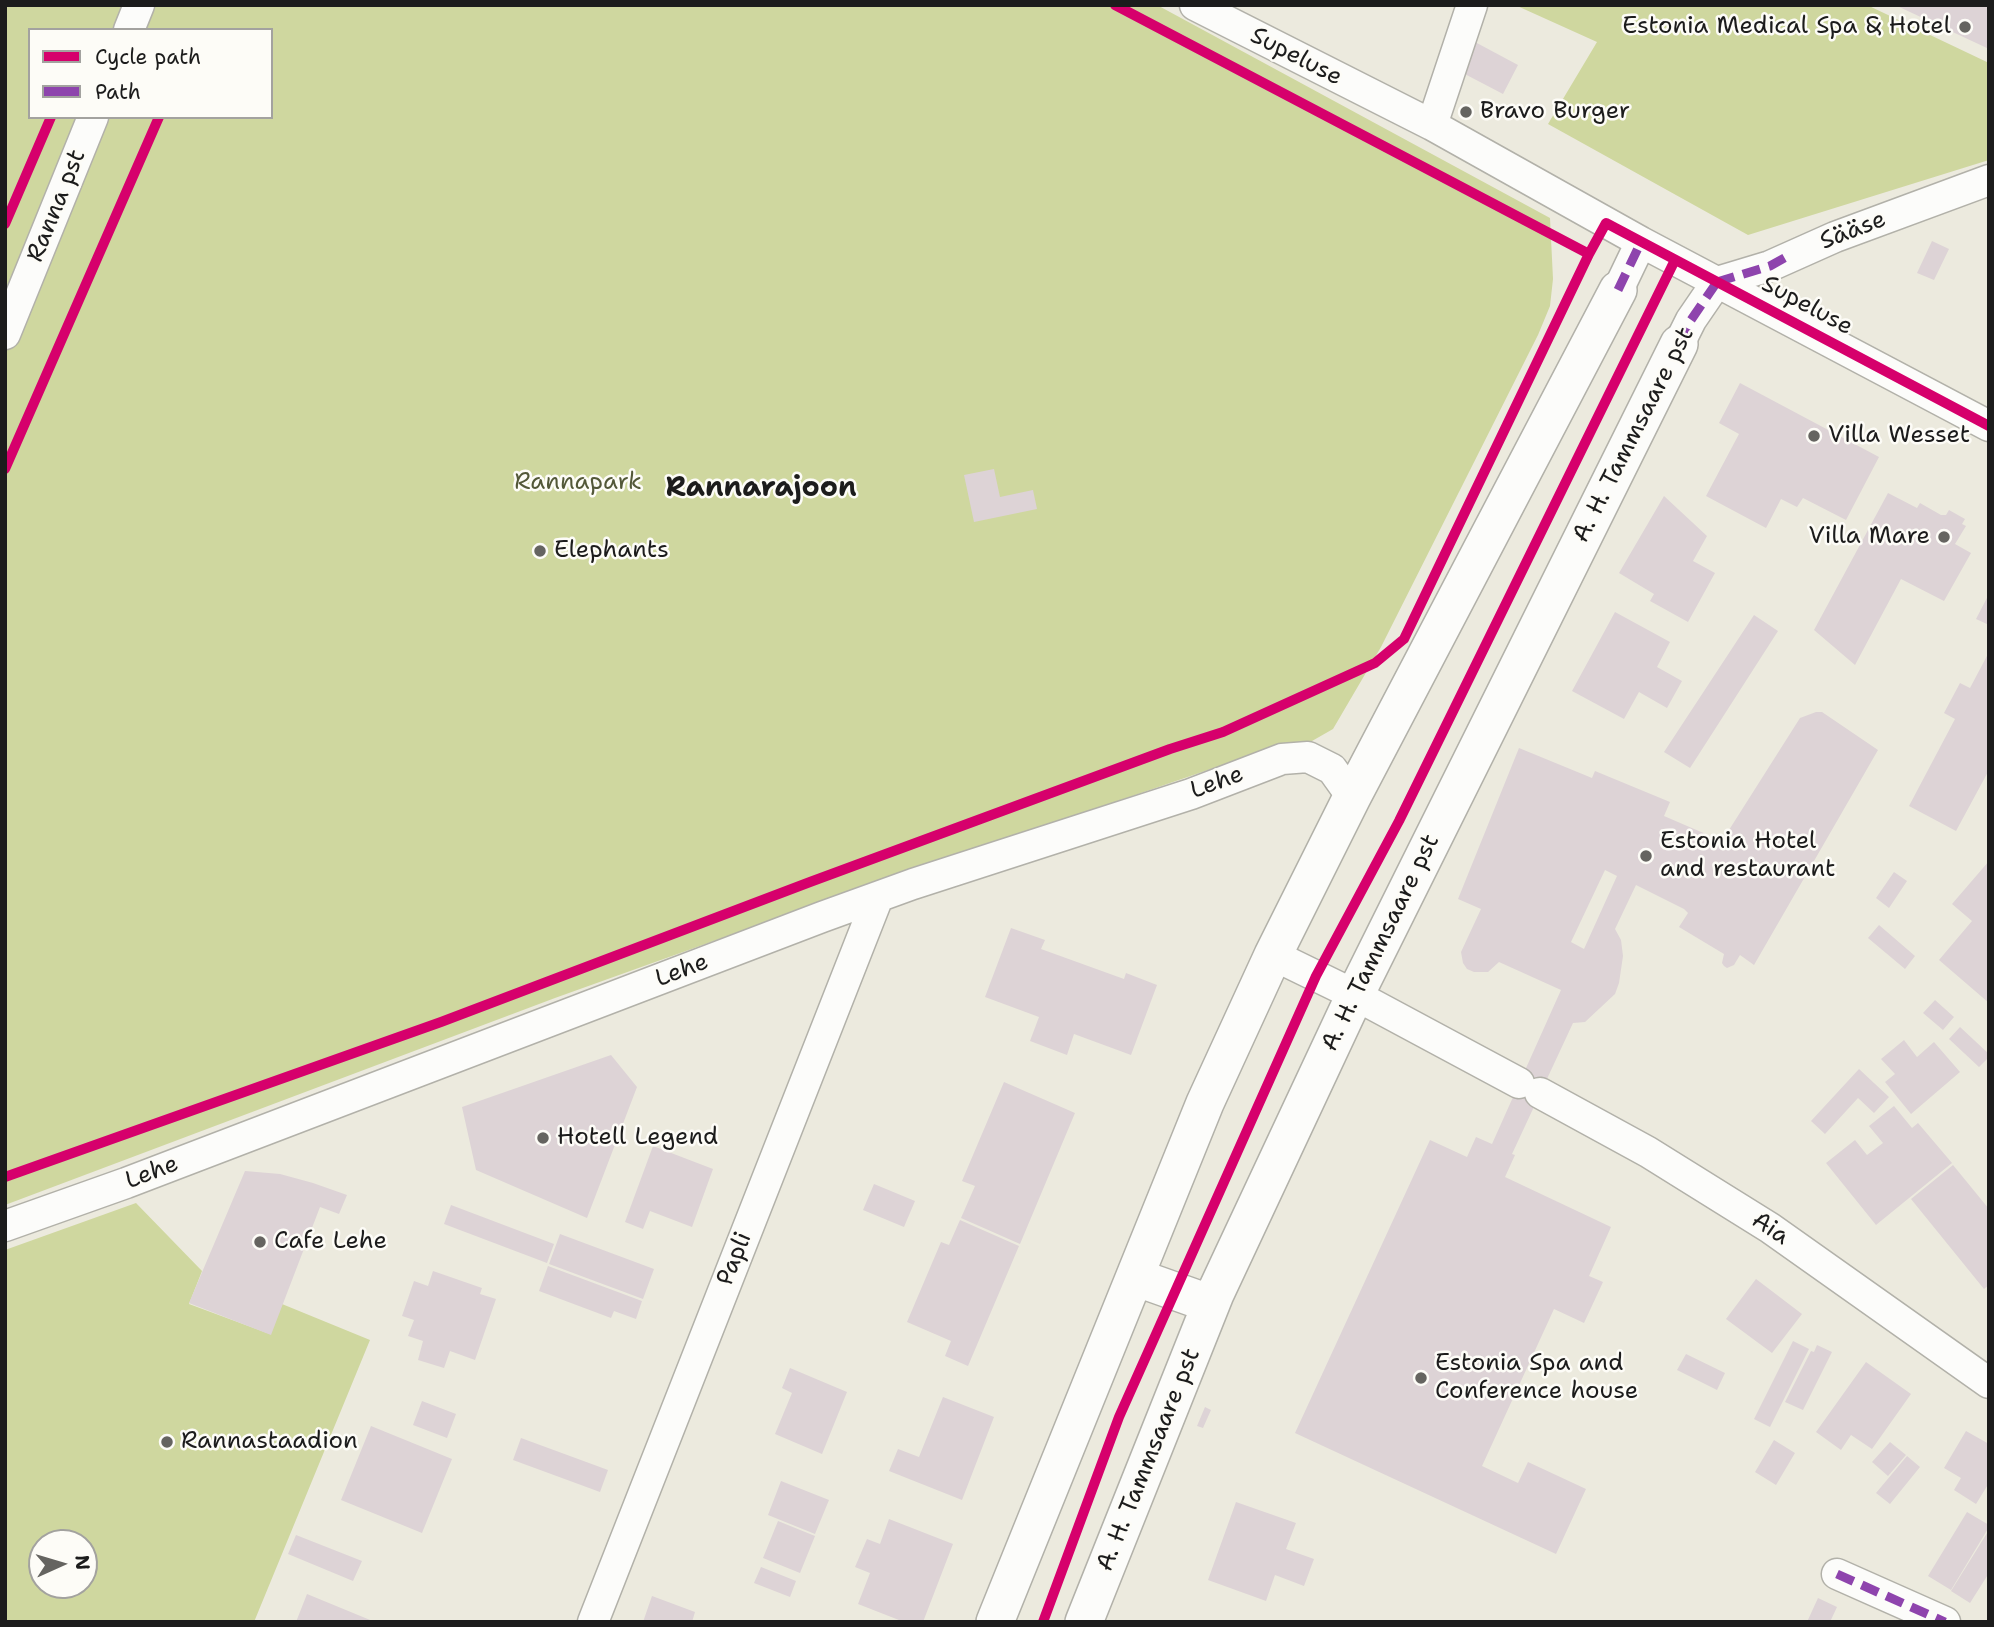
<!DOCTYPE html>
<meta charset="utf-8">
<style>
body{margin:0}
#map{position:relative;width:1994px;height:1627px;overflow:hidden;background:#eceade;font-family:"Shantell Sans",sans-serif}
canvas{display:block}
.frame{position:absolute;inset:0;border:7px solid #1c1c1c;pointer-events:none}
.legend{position:absolute;left:28px;top:28px;width:245px;height:91px;box-sizing:border-box;background:#fdfcf7;border:2px solid #a3a29f;margin:0;padding:9px 12px;list-style:none;font-size:21px;color:#1c1c1c}
.legend li{display:flex;align-items:center;gap:14px;height:35px}
.legend b{width:35px;border:2px solid #a3a29f}
.north{position:absolute;left:28px;top:1529px;width:70px;height:70px;box-sizing:border-box;background:#fdfcf7;border:2px solid #a3a29f;border-radius:50%;rotate:86deg;font-size:19px;font-weight:700;line-height:28px;text-align:center;color:#1c1c1c}
.north::after{content:'';display:block;margin:auto;width:24px;height:32px;background:#656460;clip-path:polygon(50% 0,100% 100%,50% 72%,0 100%)}
</style>
<div id="map">
<canvas width="1994" height="1627"></canvas>
<div class="frame"></div>
<ul class="legend">
<li><b style="height:9px;background:#d6006c"></b>Cycle path</li>
<li><b style="height:9px;background:#8e44ad"></b>Path</li>
</ul>
<div class="north">N</div>
</div>
<script>
const ctx = document.querySelector('canvas').getContext('2d');
ctx.lineJoin = 'round';
function fill(path, color) {
  ctx.fillStyle = color;
  ctx.fill(path, 'evenodd');
}
function toPath(rows) {
  const path = new Path2D();
  for (const r of rows) {
    path.moveTo(r[0], r[1]);
    for (let i = 2; i < r.length; i += 2) path.lineTo(r[i], r[i + 1]);
  }
  return path;
}
function stroke(path, color, width, dash) {
  ctx.strokeStyle = color;
  ctx.lineWidth = width;
  ctx.lineCap = dash ? 'butt' : 'round';
  ctx.setLineDash(dash || []);
  ctx.stroke(path);
}
function write(font, color, halo, rows, align = 'center') {
  ctx.font = font + ' "Shantell Sans",sans-serif';
  ctx.lineWidth = 5;
  ctx.setLineDash([]);
  ctx.textBaseline = 'middle';
  ctx.strokeStyle = halo;
  ctx.fillStyle = color;
  for (const [text, x, y, turn = 0] of rows) {
    ctx.save();
    ctx.translate(x, y);
    ctx.rotate((+turn || 0) * Math.PI / 180);
    ctx.textAlign = isNaN(turn) ? turn : align;
    if (halo) ctx.strokeText(text, 0, 0);
    ctx.fillText(text, 0, 0);
    ctx.restore();
  }
}
fill(toPath([
 [5,5,1157,5,1550,218,1553,279,1550,306,1538,335,1381,647,1333,729,1312,741,1240,759,800,910,555,998,5,1205],
 [30,30,271,30,271,117,30,117],
 [1515,5,1867,5,1989,63,1989,160,1748,235,1548,124,1597,42],
 [136,1203,202,1271,189,1304,270,1334,282,1304,370,1340,254,1622,5,1622,5,1250],
 [42,1543,84,1543,84,1585,42,1585]
]), '#cfd79f');
fill(toPath([
 [1895,5,1989,5,1989,49],
 [1475,42,1518,65,1503,94,1459,71],
 [1932,241,1949,249,1934,280,1917,273],
 [1740,383,1879,457,1846,520,1803,498,1797,507,1781,499,1766,528,1706,496,1739,434,1719,423],
 [994,469,1000,497,1033,490,1037,509,974,522,964,475],
 [1888,493,1917,508,1920,503,1941,515,1946,515,1949,510,1965,519,1962,524,1966,526,1955,544,1971,553,1944,601,1901,579,1855,665,1814,630],
 [1664,496,1707,536,1693,561,1715,573,1688,622,1650,601,1654,594,1619,573],
 [1989,594,1989,625,1976,619],
 [1615,612,1670,642,1657,667,1682,681,1667,708,1639,692,1624,719,1572,691],
 [1754,615,1778,631,1690,768,1664,752],
 [1989,652,1989,770,1956,831,1909,806,1955,719,1944,713,1960,683,1970,688],
 [1816,712,1822,712,1878,750,1754,965,1740,955,1734,965,1727,968,1724,966,1722,963,1724,954,1679,927,1688,913,1684,909,1636,885,1615,929,1621,940,1623,956,1619,983,1615,994,1585,1022,1573,1023,1512,1154,1515,1155,1505,1177,1611,1227,1589,1276,1603,1282,1584,1323,1554,1309,1482,1466,1518,1483,1528,1462,1586,1489,1556,1554,1295,1433,1430,1140,1467,1157,1476,1137,1492,1144,1561,990,1499,962,1488,972,1474,972,1467,969,1463,963,1461,952,1481,909,1458,899,1519,748,1592,778,1595,771,1670,802,1664,816,1722,841,1800,718],
 [1605,870,1617,876,1584,949,1571,942],
 [1989,861,1989,1003,1939,960,1972,921,1952,904],
 [1894,872,1907,881,1889,908,1876,898],
 [1879,925,1915,956,1905,969,1868,938],
 [1011,928,1045,940,1041,949,1124,979,1126,973,1157,985,1131,1055,1074,1034,1067,1055,1030,1041,1039,1017,985,997],
 [1935,1000,1954,1017,1943,1030,1923,1013],
 [1960,1027,1989,1054,1989,1057,1979,1067,1949,1039],
 [1904,1040,1917,1057,1934,1042,1960,1072,1911,1114,1885,1082,1895,1074,1881,1059],
 [611,1055,637,1087,587,1218,476,1170,462,1107],
 [1859,1069,1889,1097,1874,1113,1858,1098,1825,1134,1811,1121],
 [1004,1082,1075,1113,1020,1244,961,1218,975,1186,962,1181],
 [1894,1106,1912,1128,1918,1123,1952,1163,1876,1225,1826,1163,1855,1140,1867,1155,1883,1143,1869,1126],
 [653,1146,713,1169,692,1227,650,1211,643,1229,625,1222],
 [1953,1165,1989,1209,1989,1285,1984,1289,1911,1199],
 [245,1171,280,1174,313,1183,347,1195,339,1214,320,1207,271,1335,189,1303],
 [874,1184,915,1201,904,1227,863,1210],
 [451,1205,554,1244,547,1263,444,1224],
 [960,1220,1019,1246,968,1366,945,1356,951,1341,907,1322,941,1242,949,1245],
 [560,1234,654,1269,643,1299,549,1264],
 [548,1266,642,1301,636,1319,614,1311,611,1318,539,1291],
 [433,1271,482,1288,480,1294,496,1299,475,1360,450,1351,444,1368,418,1360,423,1341,408,1336,414,1320,402,1316,414,1281,428,1286],
 [1756,1279,1802,1314,1772,1353,1726,1319],
 [1793,1341,1809,1349,1770,1427,1754,1419],
 [1817,1345,1832,1352,1803,1410,1785,1402,1811,1351,1814,1352],
 [1686,1354,1725,1373,1717,1390,1677,1370],
 [1866,1362,1911,1394,1872,1449,1851,1435,1841,1450,1816,1432],
 [790,1368,847,1392,822,1454,775,1434,792,1393,782,1388],
 [943,1397,994,1417,962,1500,889,1471,898,1449,919,1457],
 [422,1401,456,1414,447,1438,413,1425],
 [1205,1407,1211,1410,1203,1428,1197,1426],
 [371,1426,452,1459,422,1533,341,1500],
 [1966,1431,1989,1444,1989,1483,1976,1504,1954,1490,1961,1478,1944,1468],
 [521,1438,608,1470,600,1492,513,1460],
 [1774,1440,1795,1453,1776,1485,1755,1472],
 [1890,1442,1906,1455,1888,1476,1872,1462],
 [1907,1456,1920,1467,1890,1504,1876,1493],
 [781,1481,829,1500,815,1534,768,1515],
 [1236,1502,1296,1523,1286,1549,1314,1559,1304,1586,1275,1575,1266,1601,1208,1580],
 [1967,1512,1989,1525,1989,1527,1951,1590,1928,1576],
 [889,1519,953,1544,923,1622,904,1622,858,1604,870,1573,855,1567,867,1539,880,1544],
 [778,1521,815,1536,800,1573,763,1558],
 [1989,1530,1989,1573,1970,1603,1951,1591],
 [296,1535,362,1561,353,1581,288,1554],
 [761,1567,796,1581,790,1597,754,1583],
 [307,1594,375,1622,296,1622],
 [652,1596,695,1612,692,1622,643,1622],
 [1818,1598,1837,1607,1830,1622,1807,1622]
]), '#ddd3d6');
const minor = toPath([
 [1195,5,1432,125,1641,242,1989,426],
 [129,30,139,5],
 [1432,125,1472,5],
 [1717,282,1770,266,1835,237,1989,180],
 [1618,290,1641,242],
 [5,334,93,117],
 [1679,344,1691,320,1717,282],
 [1273,955,1355,995,1519,1083],
 [1540,1093,1648,1152,1770,1228,1989,1383],
 [5,1226,126,1183,822,917,913,884,1191,794,1282,759,1308,757,1332,769,1352,797],
 [1837,1574,1945,1622],
 [593,1622,878,897]
]);
const tertiary = toPath([
 [1135,1277,1211,1304],
 [995,1622,1205,1103,1273,955,1352,797,1618,290],
 [1084,1622,1215,1294,1355,995,1679,344]
]);
stroke(minor, '#b2b1a9', 33);
stroke(tertiary, '#b2b1a9', 40);
stroke(minor, '#fcfcfa', 30);
stroke(tertiary, '#fcfcfa', 37);
stroke(toPath([
 [1717,282,1770,266,1788,256],
 [1618,290,1641,242],
 [1679,344,1691,320,1717,282],
 [1837,1574,1945,1622]
]), '#8e44ad', 9, [18, 9]);
stroke(toPath([
 [1115,5,1589,254],
 [5,224,51,117],
 [5,469,159,117],
 [5,1177,441,1022,810,882,1170,749,1223,732,1375,663,1404,639,1589,254,1606,223,1989,426],
 [1043,1622,1119,1417,1316,976,1399,821,1675,260]
]), '#d6006c', 10);
for (const [x, y, r, color] of [
 [1965,27,7,"#656460"],
 [1466,112,7,"#656460"],
 [1814,436,7,"#656460"],
 [1944,537,7,"#656460"],
 [540,551,7,"#656460"],
 [1646,856,7,"#656460"],
 [543,1138,7,"#656460"],
 [260,1242,7,"#656460"],
 [1421,1378,7,"#656460"],
 [167,1442,7,"#656460"]
]) {
  const dot = new Path2D();
  dot.arc(x, y, r, 0, 2 * Math.PI);
  ctx.fillStyle = color;
  ctx.fill(dot);
  stroke(dot, '#fdfcf7', 2.5);
}
write('24px', '#1c1c1c', '#fdfcf7', [
 ["Estonia Medical Spa & Hotel",1951,27,"right"],
 ["Bravo Burger",1480,112],
 ["Villa Wesset",1828,436],
 ["Villa Mare",1930,537,"right"],
 ["Elephants",554,551],
 ["Estonia Hotel",1660,842],
 ["and restaurant",1660,870],
 ["Hotell Legend",557,1138],
 ["Cafe Lehe",274,1242],
 ["Estonia Spa and",1435,1364],
 ["Conference house",1435,1392],
 ["Rannastaadion",181,1442]
], 'left');
write('24px', '#1c1c1c', '#fdfcf7', [
 ["Supeluse",1296,57,27],
 ["Ranna pst",57,206,-68],
 ["Sääse",1853,231,-21],
 ["Supeluse",1807,306,28],
 ["A. H. Tammsaare pst",1634,435,-63],
 ["Lehe",1217,783,-20],
 ["A. H. Tammsaare pst",1381,943,-64],
 ["Lehe",682,971,-21],
 ["Lehe",152,1173,-21],
 ["Aia",1770,1229,34],
 ["Papli",735,1259,-68],
 ["A. H. Tammsaare pst",1149,1460,-68]
]);
write('24px', '#535838', '#fdfcf7', [
 ["Rannapark",578,483]
]);
write('bold 28px', '#1c1c1c', '#fdfcf7', [
 ["Rannarajoon",761,489]
]);
</script>
